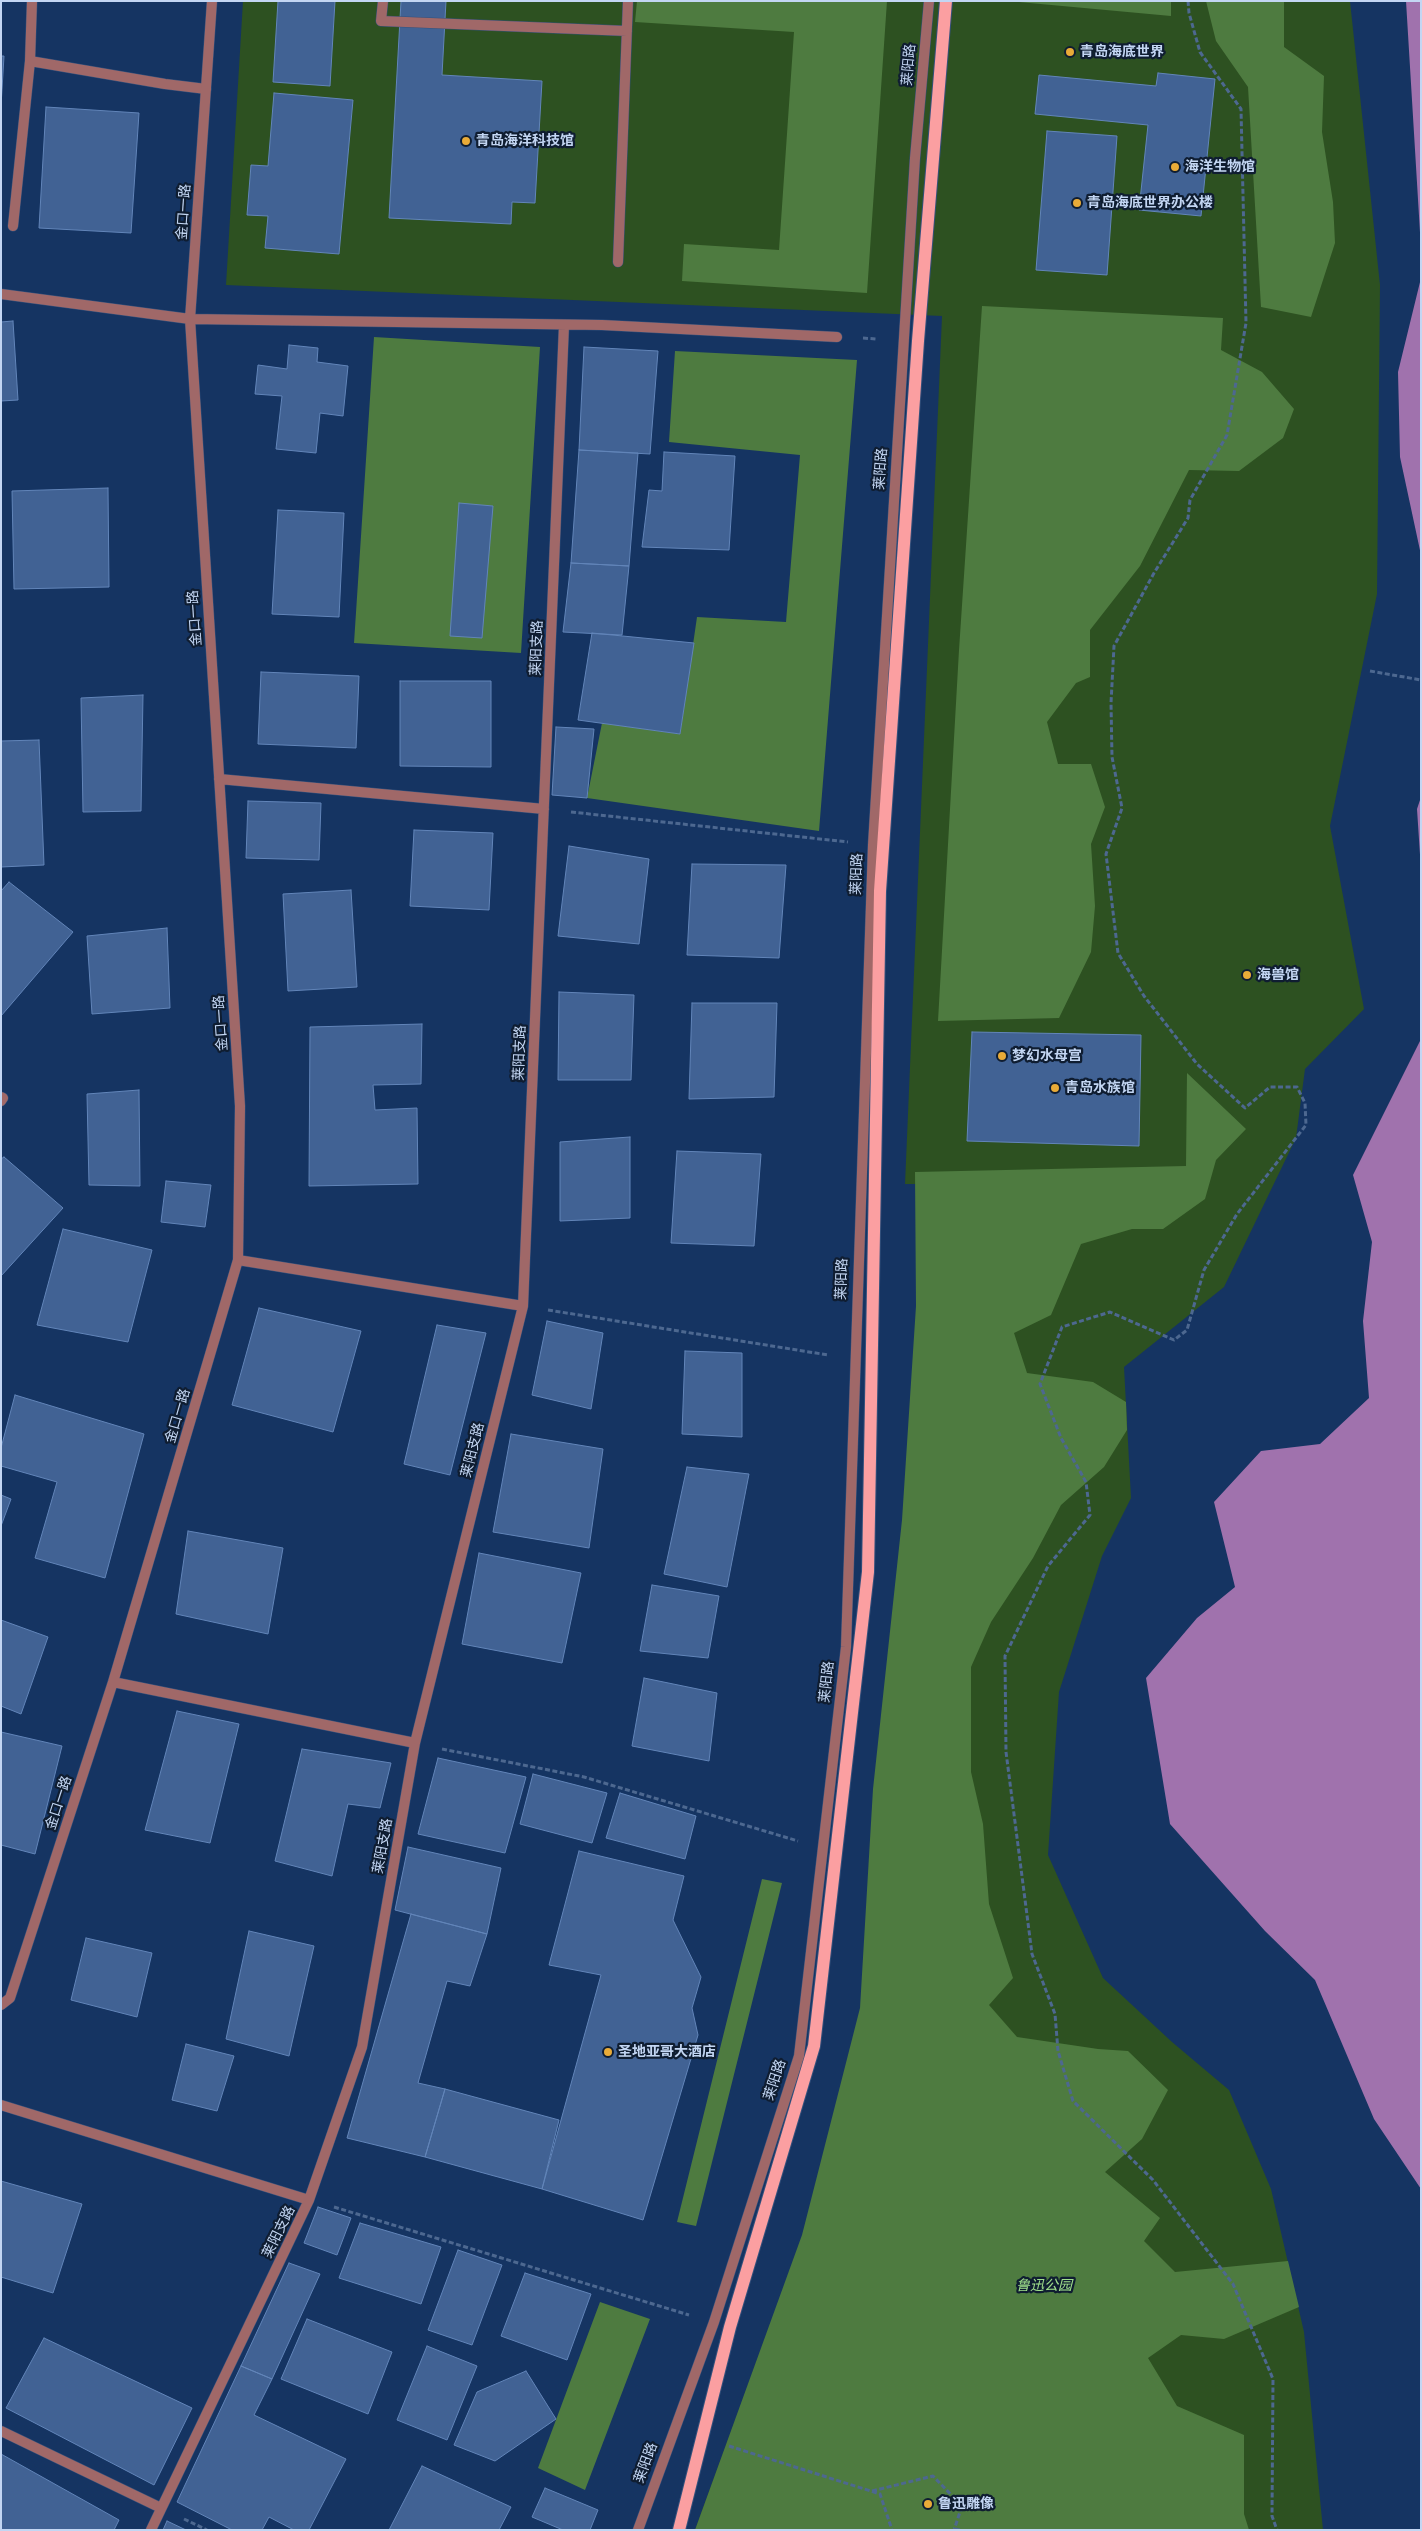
<!DOCTYPE html>
<meta charset="utf-8">
<style>
body{margin:0}
#map{position:relative;width:1422px;height:2531px;overflow:hidden;background:#153462;font-family:"Noto Serif",serif}
canvas{display:block}
.frame{position:absolute;inset:0;border:2px solid #c3d6f3;pointer-events:none}
</style>
<div id="map">
<canvas width="1422" height="2531"></canvas>
<div class="frame"></div>
</div>
<script>
const ctx = document.querySelector('canvas').getContext('2d');
ctx.lineJoin = 'round';
function fill(path, color) {
  ctx.fillStyle = color;
  ctx.fill(path, 'evenodd');
}
function toPath(rows) {
  const path = new Path2D();
  for (const r of rows) {
    path.moveTo(r[0], r[1]);
    for (let i = 2; i < r.length; i += 2) path.lineTo(r[i], r[i + 1]);
  }
  return path;
}
function stroke(path, color, width, dash) {
  ctx.strokeStyle = color;
  ctx.lineWidth = width;
  ctx.lineCap = dash ? 'butt' : 'round';
  ctx.setLineDash(dash || []);
  ctx.stroke(path);
}
function write(font, color, halo, rows, align = 'center') {
  ctx.font = font + ' "Noto Serif","Noto Sans SC",serif';
  ctx.lineWidth = 4.5;
  ctx.setLineDash([]);
  ctx.textBaseline = 'middle';
  ctx.strokeStyle = halo;
  ctx.fillStyle = color;
  for (const [text, x, y, turn = 0] of rows) {
    ctx.save();
    ctx.translate(x, y);
    ctx.rotate((+turn || 0) * Math.PI / 180);
    ctx.textAlign = isNaN(turn) ? turn : align;
    if (halo) ctx.strokeText(text, 0, 0);
    ctx.fillText(text, 0, 0);
    ctx.restore();
  }
}
fill(toPath([
 [243,1,1350,1,1380,285,1377,594,1330,826,1364,1009,1305,1069,1296,1138,1224,1287,1124,1367,1131,1498,1102,1556,1059,1692,1048,1855,1103,1978,1172,2042,1229,2090,1271,2189,1304,2332,1323,2530,695,2530,872,2046,934,1184,905,1184,942,316,226,285]
]), '#2d5121');
fill(toPath([
 [637,1,887,1,867,293,682,281,684,244,779,250,794,32,635,22],
 [1008,1,1171,1,1171,16],
 [1206,1,1284,1,1284,47,1324,76,1322,132,1333,202,1335,243,1311,317,1261,307,1248,87,1216,41],
 [982,306,1223,318,1221,350,1262,372,1294,409,1283,438,1239,471,1189,470,1140,566,1090,630,1090,677,1076,683,1047,722,1058,764,1091,764,1105,807,1091,844,1095,906,1091,952,1059,1018,938,1021,959,650],
 [374,337,540,347,521,653,354,643],
 [675,351,857,360,819,831,587,798,602,723,680,734,697,617,786,622,800,455,669,442],
 [1187,1073,1246,1129,1216,1160,1205,1199,1163,1229,1132,1229,1081,1244,1051,1315,1014,1333,1027,1373,1093,1382,1126,1402,1127,1430,1104,1467,1061,1505,1033,1558,991,1622,971,1667,971,1772,983,1824,989,1904,1013,1978,989,2005,1017,2037,1098,2049,1128,2051,1168,2090,1142,2139,1105,2172,1160,2218,1144,2241,1175,2272,1288,2261,1299,2307,1224,2339,1181,2335,1148,2358,1177,2406,1244,2435,1244,2514,1249,2530,695,2530,802,2235,860,2008,873,1789,902,1520,916,1306,915,1172,1186,1166],
 [762,1879,782,1883,696,2226,677,2222],
 [600,2302,650,2319,585,2490,538,2468]
]), '#4e7b40');
fill(toPath([
 [1406,1,1421,1,1421,249],
 [1421,278,1421,555,1400,457,1398,372],
 [1421,797,1421,870,1417,809],
 [1421,1039,1421,2189,1374,2119,1315,1980,1265,1931,1170,1824,1146,1678,1197,1618,1235,1587,1214,1502,1261,1451,1320,1444,1369,1398,1363,1321,1372,1242,1353,1175]
]), '#a072ad');
const building = toPath([
 [278,1,335,1,330,86,273,82,278,1],
 [401,1,446,1,442,75,542,81,535,203,512,202,511,224,389,218,401,1],
 [1,56,4,56,1,106,1,56],
 [1158,73,1215,79,1201,216,1139,210,1148,125,1035,114,1039,75,1156,86,1158,73],
 [274,93,353,100,339,254,265,248,268,216,247,215,251,165,268,166,274,93],
 [46,107,139,113,131,233,39,228,46,107],
 [1047,131,1117,136,1107,275,1036,270,1047,131],
 [13,321,18,400,1,401,1,322,13,321],
 [289,345,318,348,317,362,348,366,343,416,320,413,316,453,276,449,282,396,255,394,258,365,287,369,289,345],
 [584,347,658,351,650,454,579,450,584,347],
 [579,450,638,453,629,566,571,563,579,450],
 [664,452,735,456,729,550,642,547,649,490,662,491,664,452],
 [108,488,109,587,14,589,12,491,108,488],
 [459,503,493,506,482,638,450,636,459,503],
 [278,510,344,513,339,617,272,614,278,510],
 [571,563,629,566,622,635,563,632,571,563],
 [592,633,694,643,680,734,578,720,592,633],
 [261,672,359,676,356,748,258,744,261,672],
 [400,681,491,681,491,767,400,766,400,681],
 [143,695,141,811,83,812,81,698,143,695],
 [556,727,594,729,587,798,552,795,556,727],
 [39,740,44,865,1,867,1,741,39,740],
 [248,801,321,803,319,860,246,858,248,801],
 [414,830,493,833,489,910,410,906,414,830],
 [569,846,649,859,639,944,558,936,569,846],
 [692,864,786,865,779,958,687,955,692,864],
 [9,882,73,932,1,1016,1,891,9,882],
 [351,890,357,987,288,991,283,894,351,890],
 [167,928,170,1008,92,1014,87,936,167,928],
 [559,992,634,995,631,1080,558,1080,559,992],
 [692,1003,777,1003,774,1097,689,1099,692,1003],
 [422,1024,421,1084,373,1085,375,1110,417,1108,418,1184,309,1186,310,1027,422,1024],
 [972,1032,1141,1035,1139,1146,967,1141,972,1032],
 [139,1090,140,1186,89,1185,87,1094,139,1090],
 [630,1137,630,1218,560,1221,560,1142,630,1137],
 [677,1151,761,1154,754,1246,671,1243,677,1151],
 [4,1157,63,1208,1,1276,1,1159,4,1157],
 [166,1181,211,1185,205,1227,161,1222,166,1181],
 [63,1229,152,1250,128,1342,37,1325,63,1229],
 [259,1308,361,1331,333,1432,232,1405,259,1308],
 [547,1321,603,1333,591,1409,532,1395,547,1321],
 [437,1325,486,1333,450,1475,404,1464,437,1325],
 [685,1351,742,1353,742,1437,682,1434,685,1351],
 [15,1395,144,1434,105,1578,35,1558,57,1482,1,1466,1,1448,15,1395],
 [511,1434,603,1449,589,1548,493,1532,511,1434],
 [687,1467,749,1474,727,1587,664,1574,687,1467],
 [1,1495,11,1499,1,1526,1,1495],
 [188,1531,283,1548,268,1634,176,1614,188,1531],
 [479,1553,581,1573,562,1663,462,1644,479,1553],
 [652,1585,719,1596,708,1658,640,1651,652,1585],
 [1,1620,48,1637,21,1714,1,1706,1,1620],
 [644,1678,717,1693,709,1761,632,1746,644,1678],
 [177,1711,239,1724,210,1843,145,1830,177,1711],
 [1,1732,62,1746,35,1854,1,1845,1,1732],
 [302,1749,391,1763,380,1808,348,1804,332,1876,275,1861,302,1749],
 [438,1758,526,1777,505,1853,418,1834,438,1758],
 [533,1774,607,1793,592,1843,520,1824,533,1774],
 [620,1793,696,1816,685,1859,606,1838,620,1793],
 [408,1847,501,1868,487,1934,395,1910,408,1847],
 [579,1851,684,1876,673,1920,701,1977,692,2008,698,2035,643,2220,542,2189,601,1975,549,1965,579,1851],
 [411,1914,487,1934,470,1986,447,1981,418,2083,445,2089,425,2157,347,2138,411,1914],
 [249,1931,314,1946,289,2056,226,2039,249,1931],
 [86,1938,152,1953,137,2017,71,2000,86,1938],
 [186,2044,234,2056,217,2111,172,2100,186,2044],
 [445,2089,559,2120,542,2189,425,2157,445,2089],
 [1,2181,82,2204,53,2293,1,2277,1,2181],
 [318,2207,351,2218,337,2255,304,2243,318,2207],
 [360,2223,441,2247,421,2304,339,2278,360,2223],
 [458,2250,502,2265,472,2345,428,2330,458,2250],
 [289,2263,320,2274,272,2379,241,2366,289,2263],
 [525,2273,591,2294,567,2360,501,2336,525,2273],
 [307,2319,392,2352,368,2414,281,2379,307,2319],
 [44,2338,192,2408,154,2485,6,2408,44,2338],
 [427,2346,477,2366,447,2440,397,2420,427,2346],
 [241,2366,272,2379,254,2415,346,2459,309,2530,294,2530,269,2517,262,2530,232,2530,177,2502,241,2366],
 [526,2371,556,2419,495,2461,454,2445,477,2392,526,2371],
 [1,2454,119,2520,114,2530,1,2530,1,2454],
 [422,2466,511,2507,499,2530,389,2530,422,2466],
 [545,2488,598,2510,590,2530,563,2530,532,2517,545,2488],
 [167,2521,186,2530,163,2530,167,2521]
]);
fill(building, '#416294');
stroke(building, '#6285b9', 1);
const service = toPath([
 [383,1,381,21,627,31],
 [30,61,165,84,206,89],
 [13,226,30,61,32,1],
 [618,262,628,1],
 [638,2530,714,2322,799,2056,846,1647,873,845,915,158,929,1]
]);
const minor = toPath([
 [1,294,190,319,602,325,837,337],
 [219,779,544,809],
 [1,1097,3,1098,1,1101],
 [238,1260,523,1306],
 [113,1682,415,1743],
 [1,2005,10,1998,113,1682,238,1260,240,1106,190,319,212,1],
 [1,2105,309,2200],
 [1,2431,161,2508],
 [151,2530,309,2200,362,2047,415,1743,523,1306,564,325]
]);
const primary = toPath([
 [679,2530,730,2327,814,2046,868,1572,880,891,918,341,946,1]
]);
stroke(service, '#34517c', 11);
stroke(minor, '#34517c', 11);
stroke(primary, '#34517c', 14);
stroke(toPath([
 [1188,1,1189,13,1200,52,1241,109,1246,323,1227,435,1190,500,1188,518,1154,573,1114,646,1111,703,1112,757,1122,808,1106,854,1118,953,1144,996,1197,1064,1245,1108,1270,1087,1297,1087,1305,1103,1306,1125,1237,1214,1204,1270,1187,1330,1174,1340,1110,1312,1062,1327,1040,1384,1061,1438,1086,1482,1090,1515,1048,1566,1005,1656,1006,1752,1032,1954,1055,2014,1058,2051,1073,2101,1153,2180,1233,2284,1273,2379,1272,2516,1277,2530],
 [863,338,876,339],
 [1370,671,1421,680],
 [571,812,848,842],
 [548,1310,828,1355],
 [442,1749,584,1777,798,1841],
 [334,2207,689,2315],
 [729,2446,880,2494,892,2530],
 [872,2491,933,2476,962,2506,954,2530],
 [184,2519,207,2530],
 [955,2529,960,2530]
]), '#4d6890', 3, [5, 2.5]);
stroke(service, '#a06868', 10);
stroke(minor, '#a06868', 10);
stroke(primary, '#fb9fa1', 12);
for (const [x, y, r, color] of [
 [1070,52,5,"#e9ab38"],
 [466,141,5,"#e9ab38"],
 [1175,167,5,"#e9ab38"],
 [1077,203,5,"#e9ab38"],
 [1247,975,5,"#e9ab38"],
 [1002,1056,5,"#e9ab38"],
 [1055,1088,5,"#e9ab38"],
 [608,2052,5,"#e9ab38"],
 [928,2504,5,"#e9ab38"]
]) {
  const dot = new Path2D();
  dot.arc(x, y, r, 0, 2 * Math.PI);
  ctx.fillStyle = color;
  ctx.fill(dot);
  stroke(dot, '#0f1d31', 2);
}
write('bold 14px', '#c3d6f3', '#0f1d31', [
 ["青岛海底世界",1080,52],
 ["青岛海洋科技馆",476,141],
 ["海洋生物馆",1185,167],
 ["青岛海底世界办公楼",1087,203],
 ["海兽馆",1257,975],
 ["梦幻水母宫",1012,1056],
 ["青岛水族馆",1065,1088],
 ["圣地亚哥大酒店",618,2052],
 ["鲁迅雕像",938,2504]
], 'left');
write('14px', '#c3d6f3', '#0f1d31', [
 ["莱阳路",909,65,-85],
 ["金口一路",184,212,-86],
 ["莱阳路",881,469,-86],
 ["金口一路",195,618,-94],
 ["莱阳支路",537,648,-88],
 ["莱阳路",857,874,-88],
 ["金口一路",221,1023,-94],
 ["莱阳支路",520,1053,-88],
 ["莱阳路",842,1279,-88],
 ["金口一路",178,1416,-74],
 ["莱阳支路",473,1450,-76],
 ["莱阳路",827,1682,-84],
 ["金口一路",59,1803,-72],
 ["莱阳支路",383,1846,-80],
 ["莱阳路",775,2080,-72],
 ["莱阳支路",279,2232,-64],
 ["莱阳路",646,2463,-70]
]);
write('italic 14px', '#a0e08b', '#0f1d31', [
 ["鲁迅公园",1044,2286]
]);
</script>
